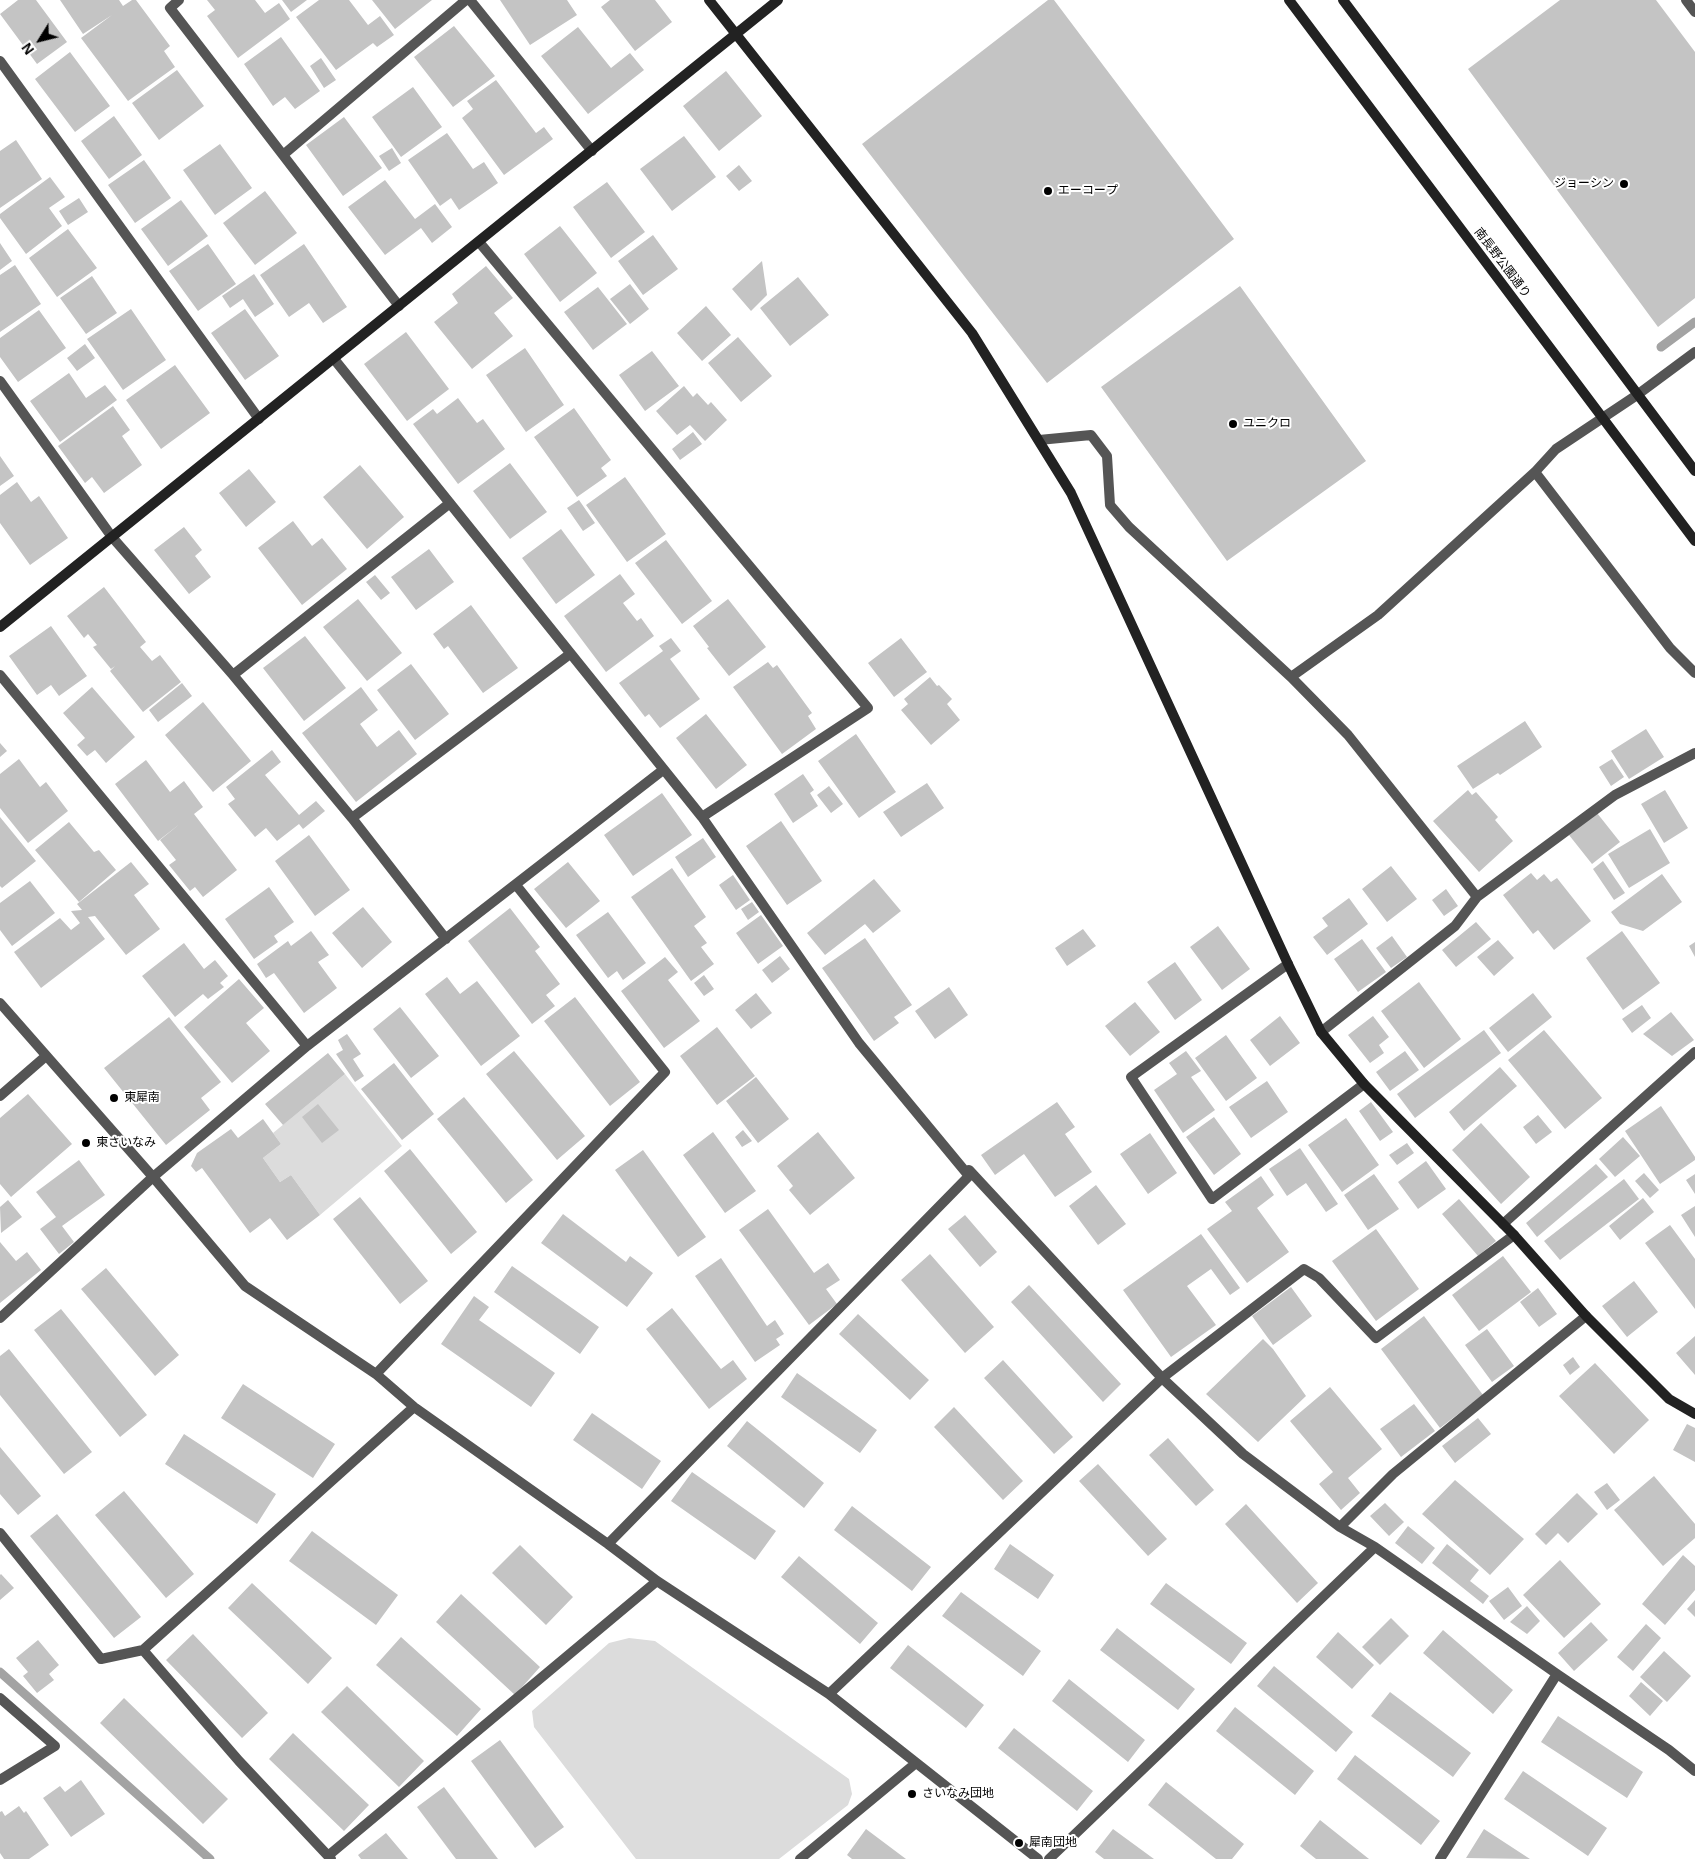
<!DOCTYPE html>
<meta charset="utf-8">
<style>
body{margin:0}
#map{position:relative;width:1695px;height:1859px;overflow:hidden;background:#fff;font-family:Arial,sans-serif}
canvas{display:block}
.north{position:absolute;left:15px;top:15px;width:50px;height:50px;-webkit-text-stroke:4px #fff;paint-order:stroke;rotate:234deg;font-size:14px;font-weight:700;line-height:20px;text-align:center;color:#000}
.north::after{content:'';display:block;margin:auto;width:18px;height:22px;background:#000;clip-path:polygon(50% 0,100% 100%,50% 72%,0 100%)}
</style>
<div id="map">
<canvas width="1695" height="1859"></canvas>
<div class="north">N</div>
</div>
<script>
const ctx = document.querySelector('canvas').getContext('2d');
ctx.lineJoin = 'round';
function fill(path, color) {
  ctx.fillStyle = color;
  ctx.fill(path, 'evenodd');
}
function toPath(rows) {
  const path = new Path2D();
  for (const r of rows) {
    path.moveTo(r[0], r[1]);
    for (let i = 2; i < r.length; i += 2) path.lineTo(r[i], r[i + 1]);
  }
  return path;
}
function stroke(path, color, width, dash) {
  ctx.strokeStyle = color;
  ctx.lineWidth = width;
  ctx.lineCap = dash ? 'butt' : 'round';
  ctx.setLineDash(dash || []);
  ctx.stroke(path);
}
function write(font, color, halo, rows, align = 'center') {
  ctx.font = font + ' Arial,"Noto Sans JP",sans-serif';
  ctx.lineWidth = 4;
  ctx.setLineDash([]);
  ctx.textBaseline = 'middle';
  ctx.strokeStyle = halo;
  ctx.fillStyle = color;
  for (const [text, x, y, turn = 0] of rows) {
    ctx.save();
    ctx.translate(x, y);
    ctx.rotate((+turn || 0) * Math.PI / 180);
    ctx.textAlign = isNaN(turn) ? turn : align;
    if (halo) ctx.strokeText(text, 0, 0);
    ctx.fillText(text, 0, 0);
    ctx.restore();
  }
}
fill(toPath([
 [345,1074,402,1146,320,1215,291,1175,280,1182,263,1158,281,1144,273,1133],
 [629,1638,655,1641,849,1779,852,1794,848,1805,779,1859,636,1859,534,1727,532,1711,609,1643]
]), '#dcdcdc');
stroke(toPath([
 [1661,347,1695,322],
 [0,1672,210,1859]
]), '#a3a3a3', 9);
fill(toPath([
 [18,0,36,0,67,42,37,64,0,14],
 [60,0,119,0,123,6,132,0,136,0,170,46,164,51,175,67,128,101,81,38,112,15,83,34],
 [207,0,255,0,265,13,279,3,290,19,238,58,207,16,215,10],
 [282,0,307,0,291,12],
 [319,0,349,0,368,25,380,16,394,35,377,47,373,43,336,70,296,17],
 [372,0,432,0,395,29],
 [500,0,567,0,577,15,530,45],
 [610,0,655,0,672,22,635,51,601,7],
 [1048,0,1054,0,1234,239,1047,383,862,144],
 [1560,0,1656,0,1695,52,1695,298,1658,327,1468,69],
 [454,26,495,76,453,107,414,57],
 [578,27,611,68,630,53,644,70,588,114,541,56],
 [281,37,320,91,295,109,285,97,273,106,244,64],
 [70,52,110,106,75,132,35,79],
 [321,58,336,80,324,88,310,66],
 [177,70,204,106,159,140,132,103],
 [726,71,762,116,719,151,683,106],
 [496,80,536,133,544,127,553,139,504,175,462,118,473,109,467,101],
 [413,87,442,127,401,157,372,117],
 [114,116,142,155,109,179,81,141],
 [344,117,382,168,343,196,306,145],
 [447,133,473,169,484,162,498,183,459,210,451,198,440,206,408,160],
 [684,136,716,177,672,211,640,169],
 [16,140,42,179,0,208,0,151],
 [220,144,252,188,215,215,183,170],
 [392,148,401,163,389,171,379,156],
 [144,160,171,198,135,223,108,185],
 [739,165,752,181,739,191,726,176],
 [50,177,65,197,49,208,62,226,26,254,0,218,0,214],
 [385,180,415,219,435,204,452,227,432,243,421,228,385,255,348,207],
 [607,182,645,232,611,258,573,207],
 [265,191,297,233,255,265,223,223],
 [79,198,88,212,68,225,59,211],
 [181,200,208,236,168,266,141,229],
 [560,226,597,273,560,302,524,254],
 [68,229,97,268,57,297,29,258],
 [653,235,678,269,643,295,618,261],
 [0,243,12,261,0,270],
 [208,244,236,284,198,311,169,271],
 [304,244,347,307,323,323,309,303,289,317,260,275],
 [762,261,767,295,751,311,732,289],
 [15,265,41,304,0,332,0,275],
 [486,266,513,298,494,313,513,336,472,369,434,322,458,303,452,294],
 [254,274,274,304,255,317,243,299,230,308,222,296],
 [92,276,117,313,86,334,60,298],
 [798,277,829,315,790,346,760,308],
 [630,284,649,309,630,324,610,299],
 [1240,286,1366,461,1227,561,1101,387],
 [598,287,627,324,593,350,564,312],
 [706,306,731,335,702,361,677,333],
 [131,309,166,360,123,390,87,339],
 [245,309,279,356,245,380,211,333],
 [39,310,66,348,18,382,0,357,0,338],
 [406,332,449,389,407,421,364,364],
 [738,337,772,376,741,402,708,363],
 [85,344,95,358,77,371,67,358],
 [525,348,564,405,526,432,486,375],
 [652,351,679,386,645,411,619,375],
 [175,365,210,413,161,449,126,400],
 [69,373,86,398,105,385,117,400,60,442,30,401],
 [684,386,693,397,697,393,708,405,711,402,727,420,705,441,690,425,677,435,656,411],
 [458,398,477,423,483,419,505,449,458,484,413,424,433,409,437,414],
 [113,406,130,430,122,436,142,465,104,493,92,477,85,483,58,446],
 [574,408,611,460,601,468,607,476,577,497,534,437],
 [693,432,702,444,680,460,672,449],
 [0,456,14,476,0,486],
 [510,463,547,512,510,539,473,491],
 [360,465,404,517,367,549,323,497],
 [249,469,276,502,246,527,219,493],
 [625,477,666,534,627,562,586,505],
 [17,482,31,502,39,496,68,538,30,565,0,523,0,495],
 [579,500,595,523,583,531,567,508],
 [293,521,312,546,322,538,347,569,302,605,258,548],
 [184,527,202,550,195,556,211,577,189,594,154,550],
 [561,529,595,575,556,604,522,558],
 [666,540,712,601,682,624,635,563],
 [429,549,454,582,416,610,391,577],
 [620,574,635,594,623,603,637,621,641,618,654,636,606,672,564,616],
 [375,575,390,593,381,600,366,582],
 [104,587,146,642,140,647,152,661,160,655,181,682,143,712,110,671,115,666,111,669,93,647,97,645,88,634,84,638,67,616],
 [358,599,402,653,367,681,323,627],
 [728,599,766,647,729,676,707,648,709,647,693,626],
 [471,605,518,668,483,693,448,646,444,649,433,634],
 [51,626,87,676,59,696,51,685,37,695,9,656],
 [305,636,346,688,304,721,263,668],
 [671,638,681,651,670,659,700,699,660,728,649,714,645,717,619,683,663,651,659,646],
 [901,638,927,672,894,697,868,663],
 [768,662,773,668,777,665,812,713,808,716,816,729,782,754,733,687],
 [411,664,449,714,415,740,377,690],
 [930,677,937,686,939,685,952,699,947,704,960,720,931,745,901,710,908,704,904,699],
 [182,683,192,696,158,722,149,710],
 [92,687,135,737,106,763,95,750,87,756,77,745,85,738,63,713],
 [361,687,378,710,360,724,377,747,399,730,417,754,356,802,302,733],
 [203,702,251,761,213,792,165,735],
 [706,714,747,765,716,789,676,738],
 [1525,721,1542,747,1500,775,1498,773,1473,789,1457,766],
 [1646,729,1664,757,1629,779,1611,751],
 [856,734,896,792,859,818,818,761],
 [0,743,7,751,0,757],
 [272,750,281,762,265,775,299,815,316,801,325,811,303,829,299,824,277,841,266,828,255,837,228,804,235,799,226,787],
 [19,759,40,787,46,782,68,811,28,843,0,808,0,774],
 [1612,759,1624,777,1611,786,1599,767],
 [146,760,170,792,184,781,203,807,194,814,237,870,203,897,195,887,190,891,169,865,176,860,160,840,181,823,158,841,115,784],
 [803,774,814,790,810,793,818,806,793,823,774,794],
 [927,783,944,808,901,837,883,812],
 [829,786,843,804,831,813,817,795],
 [1468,790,1472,795,1476,792,1498,817,1495,820,1513,841,1479,872,1433,821],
 [1665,790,1688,828,1664,843,1641,804],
 [662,793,692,835,633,876,604,835],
 [1597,813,1620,842,1592,864,1569,835],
 [0,817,36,861,2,888,0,886],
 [781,821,822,881,787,905,746,846],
 [69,822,94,852,99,850,116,870,79,902,35,850],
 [1650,829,1670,863,1629,888,1608,854],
 [309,835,350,890,315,916,275,861],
 [703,838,716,857,688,877,675,857],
 [1603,861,1625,893,1614,900,1593,869],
 [131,862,149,884,134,895,160,929,126,955,95,916,88,917,105,939,41,988,14,952,60,918,71,930,80,923,71,911,82,910,77,904],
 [568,862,600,901,566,928,534,889],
 [1391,866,1417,899,1387,922,1362,889],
 [672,868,706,917,694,926,707,943,701,947,714,964,691,981,631,897],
 [1531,873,1537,880,1544,874,1551,882,1557,878,1591,921,1554,950,1538,930,1533,934,1503,895],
 [1662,874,1682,902,1643,931,1620,924,1611,912],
 [733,875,750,900,736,910,719,885],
 [874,879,901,911,873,933,865,924,825,955,807,933],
 [30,881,55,913,12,946,0,930,0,903],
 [269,887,294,922,274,936,278,942,254,959,225,919],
 [1446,889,1458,906,1444,916,1432,900],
 [1349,898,1368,924,1327,955,1313,937,1328,926,1322,918],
 [752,902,759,912,748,920,741,909],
 [363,907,392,942,362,968,332,933],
 [510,908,540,947,535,951,560,984,546,995,555,1006,532,1024,468,941],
 [608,912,646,963,623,980,617,971,608,978,576,935],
 [761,915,783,946,758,964,736,933],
 [1476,922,1491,939,1456,967,1442,950],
 [1218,926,1250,969,1222,990,1190,947],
 [1083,929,1096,946,1067,966,1055,948],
 [311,931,329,955,318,962,337,988,304,1013,274,973,266,978,257,964,288,941,291,946],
 [1622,931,1660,983,1623,1010,1586,958],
 [1392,936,1407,957,1391,968,1376,948],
 [865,938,912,1005,894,1017,899,1023,874,1041,822,968],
 [1362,939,1386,972,1358,992,1334,959],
 [1498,940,1514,958,1494,976,1477,957],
 [1695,942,1695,957,1689,946],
 [184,943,204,969,215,960,228,976,220,983,224,987,208,999,203,994,175,1017,142,976],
 [780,956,790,969,772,983,762,970],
 [665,957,678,972,668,980,700,1021,664,1048,621,991],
 [1175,962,1202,1000,1175,1020,1147,982],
 [704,975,714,989,704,996,694,983],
 [447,977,460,994,477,981,520,1036,481,1066,425,994],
 [239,979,264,1008,246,1023,270,1051,232,1083,184,1027],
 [1419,982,1461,1039,1424,1068,1381,1011],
 [949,987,968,1015,935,1039,915,1011],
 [756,993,772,1013,751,1029,735,1010],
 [1533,993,1552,1017,1508,1052,1489,1028],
 [575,997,640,1082,610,1106,544,1021],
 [1135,1002,1160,1032,1130,1056,1105,1026],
 [1642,1005,1651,1018,1632,1033,1622,1019],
 [400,1007,439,1056,411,1078,373,1029],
 [1671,1012,1694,1040,1672,1056,1643,1034],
 [1280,1016,1300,1043,1270,1066,1250,1040],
 [1373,1016,1389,1037,1379,1045,1384,1053,1370,1063,1348,1035],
 [169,1017,221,1082,201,1098,210,1110,166,1145,104,1068],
 [717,1027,755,1076,717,1105,680,1056],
 [1484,1030,1501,1053,1415,1118,1397,1094],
 [1544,1030,1602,1098,1565,1129,1508,1060],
 [347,1034,361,1054,353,1059,364,1076,355,1082,336,1054,343,1050,338,1040],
 [1226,1035,1257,1078,1226,1101,1195,1058],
 [514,1051,585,1136,557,1160,486,1074],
 [1186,1051,1201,1071,1191,1077,1215,1110,1183,1133,1154,1090,1177,1074,1169,1063],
 [1405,1051,1419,1070,1390,1091,1376,1072],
 [328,1053,345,1074,283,1125,265,1104],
 [394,1063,434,1114,402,1140,361,1089],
 [1500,1067,1517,1086,1464,1131,1449,1112],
 [756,1077,789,1119,758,1143,726,1101],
 [1267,1081,1288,1112,1251,1138,1229,1107],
 [28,1094,72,1144,11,1197,0,1184,0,1118],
 [464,1097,533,1180,506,1203,437,1119],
 [1057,1102,1075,1127,1065,1134,1092,1172,1055,1197,1024,1154,995,1175,981,1155],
 [1371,1102,1393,1132,1380,1141,1359,1111],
 [318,1104,339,1130,322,1143,302,1117],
 [1661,1106,1695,1157,1695,1160,1660,1184,1625,1131],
 [1538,1115,1552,1132,1536,1144,1523,1127],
 [1214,1117,1241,1154,1214,1175,1186,1137],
 [1346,1118,1379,1165,1342,1192,1308,1145],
 [263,1119,281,1144,263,1158,280,1182,291,1175,320,1215,287,1240,270,1218,250,1233,202,1168,196,1172,191,1166,197,1153,231,1129,238,1138],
 [1481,1123,1530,1177,1501,1204,1452,1150],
 [743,1130,752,1141,742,1147,735,1137],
 [713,1132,756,1191,725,1213,683,1155],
 [818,1132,855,1178,810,1215,789,1190,793,1186,777,1166],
 [1150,1133,1177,1173,1148,1194,1120,1154],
 [1623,1137,1640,1156,1615,1177,1599,1159],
 [1407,1143,1414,1153,1397,1165,1389,1155],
 [1300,1148,1338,1204,1326,1212,1306,1183,1287,1196,1269,1169],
 [410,1149,477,1232,451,1254,384,1171],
 [643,1150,706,1237,678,1257,615,1170],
 [79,1160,105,1195,62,1226,74,1242,59,1254,40,1229,56,1217,36,1192],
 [1426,1161,1446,1189,1418,1209,1398,1182],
 [1596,1164,1608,1177,1537,1237,1526,1223],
 [1644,1173,1659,1190,1650,1198,1635,1181],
 [1374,1174,1399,1209,1368,1230,1344,1195],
 [1695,1174,1695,1194,1686,1180],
 [1261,1176,1274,1195,1257,1208,1289,1252,1247,1283,1207,1229,1232,1211,1225,1202],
 [1624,1179,1639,1199,1560,1260,1544,1241],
 [1096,1185,1126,1224,1098,1245,1069,1206],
 [360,1197,428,1281,400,1304,333,1219],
 [1643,1198,1654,1212,1620,1240,1609,1226],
 [1459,1199,1496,1241,1478,1256,1442,1214],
 [8,1200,22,1217,1,1233,0,1207],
 [1695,1206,1695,1237,1681,1215],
 [768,1209,814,1273,828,1263,840,1280,826,1289,837,1304,809,1325,739,1230],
 [563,1214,626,1262,630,1256,653,1273,627,1307,541,1243],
 [965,1215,997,1252,980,1267,948,1229],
 [1670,1225,1695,1259,1695,1309,1645,1243],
 [1376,1229,1419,1289,1376,1321,1332,1261],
 [1201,1234,1240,1288,1230,1295,1211,1269,1187,1286,1216,1325,1171,1357,1123,1290],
 [0,1242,16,1261,27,1252,41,1270,0,1303],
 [930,1254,994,1327,965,1353,901,1280],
 [1503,1256,1531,1292,1479,1331,1452,1295],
 [721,1258,767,1326,775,1320,784,1334,776,1339,780,1345,755,1362,695,1276],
 [512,1266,599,1327,580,1354,494,1292],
 [106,1268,179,1355,155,1376,81,1289],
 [1634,1281,1658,1312,1627,1337,1602,1306],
 [1029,1285,1121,1384,1103,1402,1011,1302],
 [1291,1287,1312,1316,1273,1345,1252,1316],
 [1538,1288,1557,1314,1539,1327,1520,1302],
 [474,1296,489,1307,479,1320,555,1373,531,1407,441,1344],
 [672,1308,721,1369,733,1360,747,1379,709,1409,646,1329],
 [61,1309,147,1415,120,1437,34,1330],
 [858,1314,929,1380,910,1400,839,1334],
 [1424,1316,1483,1395,1440,1428,1381,1349],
 [1487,1329,1514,1366,1492,1382,1465,1345],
 [1695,1336,1695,1375,1676,1353],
 [1263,1339,1273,1349,1306,1396,1258,1442,1206,1394],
 [9,1349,92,1452,64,1474,0,1395,0,1356],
 [1573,1357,1580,1367,1570,1375,1563,1365],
 [1003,1360,1073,1437,1054,1454,984,1378],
 [1595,1363,1649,1420,1614,1454,1559,1396],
 [797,1373,877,1430,860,1453,781,1397],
 [243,1384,335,1444,313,1478,221,1418],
 [1330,1387,1382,1449,1348,1478,1360,1493,1341,1510,1319,1484,1333,1472,1290,1421],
 [1414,1404,1435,1431,1401,1457,1380,1429],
 [954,1407,1023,1481,1003,1500,934,1427],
 [592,1413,661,1461,642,1489,573,1440],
 [1478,1418,1491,1434,1455,1463,1442,1446],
 [747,1421,824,1483,804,1508,727,1446],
 [1687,1424,1695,1428,1695,1462,1673,1450],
 [184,1434,276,1494,257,1524,165,1464],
 [1168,1438,1214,1490,1196,1506,1149,1455],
 [0,1447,41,1496,18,1515,0,1494],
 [1098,1464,1167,1539,1148,1556,1079,1481],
 [692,1472,776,1531,755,1560,671,1501],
 [1654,1476,1695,1524,1695,1538,1663,1566,1614,1510],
 [1455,1480,1524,1539,1490,1575,1422,1514],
 [1607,1483,1620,1500,1607,1510,1594,1492],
 [124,1491,194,1574,166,1598,95,1515],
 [1577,1493,1598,1514,1568,1543,1558,1533,1546,1545,1535,1534],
 [1385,1503,1404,1522,1389,1536,1370,1516],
 [1246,1504,1318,1583,1297,1603,1225,1524],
 [852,1506,931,1567,912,1591,834,1530],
 [57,1514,141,1617,114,1638,30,1536],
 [1408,1526,1435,1548,1422,1564,1395,1543],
 [312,1531,398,1595,376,1625,289,1561],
 [1010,1544,1054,1575,1038,1599,994,1569],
 [1447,1544,1479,1570,1470,1581,1489,1596,1483,1604,1432,1563],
 [520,1545,573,1597,546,1625,492,1573],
 [1683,1555,1695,1566,1695,1590,1665,1625,1642,1604],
 [799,1556,878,1623,860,1644,781,1577],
 [1560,1560,1601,1604,1564,1638,1523,1595],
 [1,1574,14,1588,0,1600,0,1575],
 [252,1583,332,1658,308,1684,228,1608],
 [1166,1583,1247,1643,1231,1664,1150,1604],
 [1508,1587,1522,1606,1504,1620,1489,1601],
 [961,1592,1041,1651,1023,1676,942,1616],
 [461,1594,540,1667,515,1695,436,1622],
 [1695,1600,1695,1617,1687,1609],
 [1527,1606,1540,1621,1527,1634,1510,1622],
 [1391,1618,1409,1636,1380,1665,1362,1647],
 [1591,1622,1608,1640,1574,1671,1558,1653],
 [1646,1624,1661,1638,1633,1671,1617,1657],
 [1117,1628,1195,1689,1178,1710,1100,1650],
 [1443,1630,1513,1690,1493,1714,1423,1653],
 [1338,1632,1374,1665,1352,1689,1316,1657],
 [193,1634,268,1713,242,1738,166,1660],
 [401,1637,481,1709,457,1736,376,1665],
 [38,1640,59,1665,49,1674,54,1680,37,1693,23,1676,28,1672,16,1658],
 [908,1645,984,1705,966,1728,890,1668],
 [1664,1651,1691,1676,1667,1702,1640,1677],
 [1274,1666,1353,1732,1336,1752,1257,1686],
 [1069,1679,1145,1740,1128,1762,1052,1701],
 [1641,1682,1663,1701,1650,1716,1629,1696],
 [347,1686,424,1761,399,1787,321,1712],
 [1390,1692,1471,1753,1453,1777,1371,1716],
 [124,1698,228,1799,203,1824,100,1723],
 [1235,1707,1314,1771,1295,1795,1216,1731],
 [1558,1716,1643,1772,1627,1798,1541,1742],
 [1014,1728,1093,1791,1077,1811,998,1748],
 [293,1733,369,1805,344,1831,269,1759],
 [500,1740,564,1827,535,1848,471,1761],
 [1355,1755,1440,1821,1421,1845,1337,1779],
 [1523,1771,1607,1828,1588,1856,1504,1799],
 [81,1780,105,1814,71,1837,43,1798,60,1786,65,1792],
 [1166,1782,1244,1844,1232,1859,1216,1859,1148,1805],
 [444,1787,498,1859,456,1859,417,1807],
 [19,1806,24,1813,26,1811,49,1845,29,1859,4,1859,0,1853,0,1812,2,1811,5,1816],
 [1320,1820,1369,1859,1316,1859,1300,1846],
 [866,1829,906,1859,852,1859,847,1855],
 [1113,1829,1154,1859,1104,1859,1095,1852],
 [1484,1829,1530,1859,1466,1858],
 [386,1833,408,1859,361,1859,358,1855]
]), '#c4c4c4');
stroke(toPath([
 [179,0,170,8,399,306],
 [470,0,592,151],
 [1686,0,1695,12],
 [0,61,259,419],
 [283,155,466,0],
 [479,242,868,708,702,817],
 [334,359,702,817,859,1043,969,1176],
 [0,381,112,537,233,675,352,818,446,939],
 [1039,440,1091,435,1107,456,1110,505,1129,527,1291,677,1348,735,1477,897],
 [1535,472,1670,648,1695,673],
 [0,675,307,1046],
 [233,675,450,503],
 [1291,677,1378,615,1535,472,1556,449,1637,395,1695,352],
 [352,818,570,654],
 [1288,964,1131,1077,1212,1199,1364,1084],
 [0,1003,153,1177,245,1286,376,1374,414,1407,608,1544,657,1581,829,1694,1038,1859],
 [1321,1032,1455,926,1477,897,1615,795,1695,753],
 [0,1096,46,1056],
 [1503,1224,1695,1052],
 [0,1318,153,1177,307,1046,663,770],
 [376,1374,665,1072,516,885],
 [1340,1527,1393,1474,1586,1316],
 [0,1533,101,1659,143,1650,414,1407],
 [608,1544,969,1176,969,1170,1162,1378,1243,1454,1340,1527,1375,1547,1557,1674,1669,1750,1695,1771],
 [143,1650,239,1761,331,1859],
 [829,1694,1162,1378,1304,1269,1319,1278,1376,1338,1514,1235],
 [0,1698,55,1746,0,1780],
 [329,1855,657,1581],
 [800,1859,916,1763],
 [1049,1859,1375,1547],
 [1440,1859,1557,1674]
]), '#555', 10);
stroke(toPath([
 [709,0,972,333,1071,493,1288,964,1321,1032,1364,1084,1514,1235,1586,1316,1669,1399,1695,1414],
 [1289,0,1695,541],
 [1343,0,1695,471],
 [0,627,778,0]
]), '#222', 10);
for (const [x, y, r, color] of [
 [1624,184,5,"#000"],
 [1048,191,5,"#000"],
 [1233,424,5,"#000"],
 [114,1098,5,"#000"],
 [86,1143,5,"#000"],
 [912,1794,5,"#000"],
 [1019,1843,5,"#000"]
]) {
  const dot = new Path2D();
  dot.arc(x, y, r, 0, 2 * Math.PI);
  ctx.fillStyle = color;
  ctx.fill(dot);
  stroke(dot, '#fff', 2);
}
write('12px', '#000', '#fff', [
 ["ジョーシン",1614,184,"right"],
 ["エーコープ",1058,191],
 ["ユニクロ",1243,424],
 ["東犀南",124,1098],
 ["東さいなみ",96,1143],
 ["さいなみ団地",922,1794],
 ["犀南団地",1029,1843]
], 'left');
write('12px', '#000', '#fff', [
 ["南長野公園通り",1502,263,53]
]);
</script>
